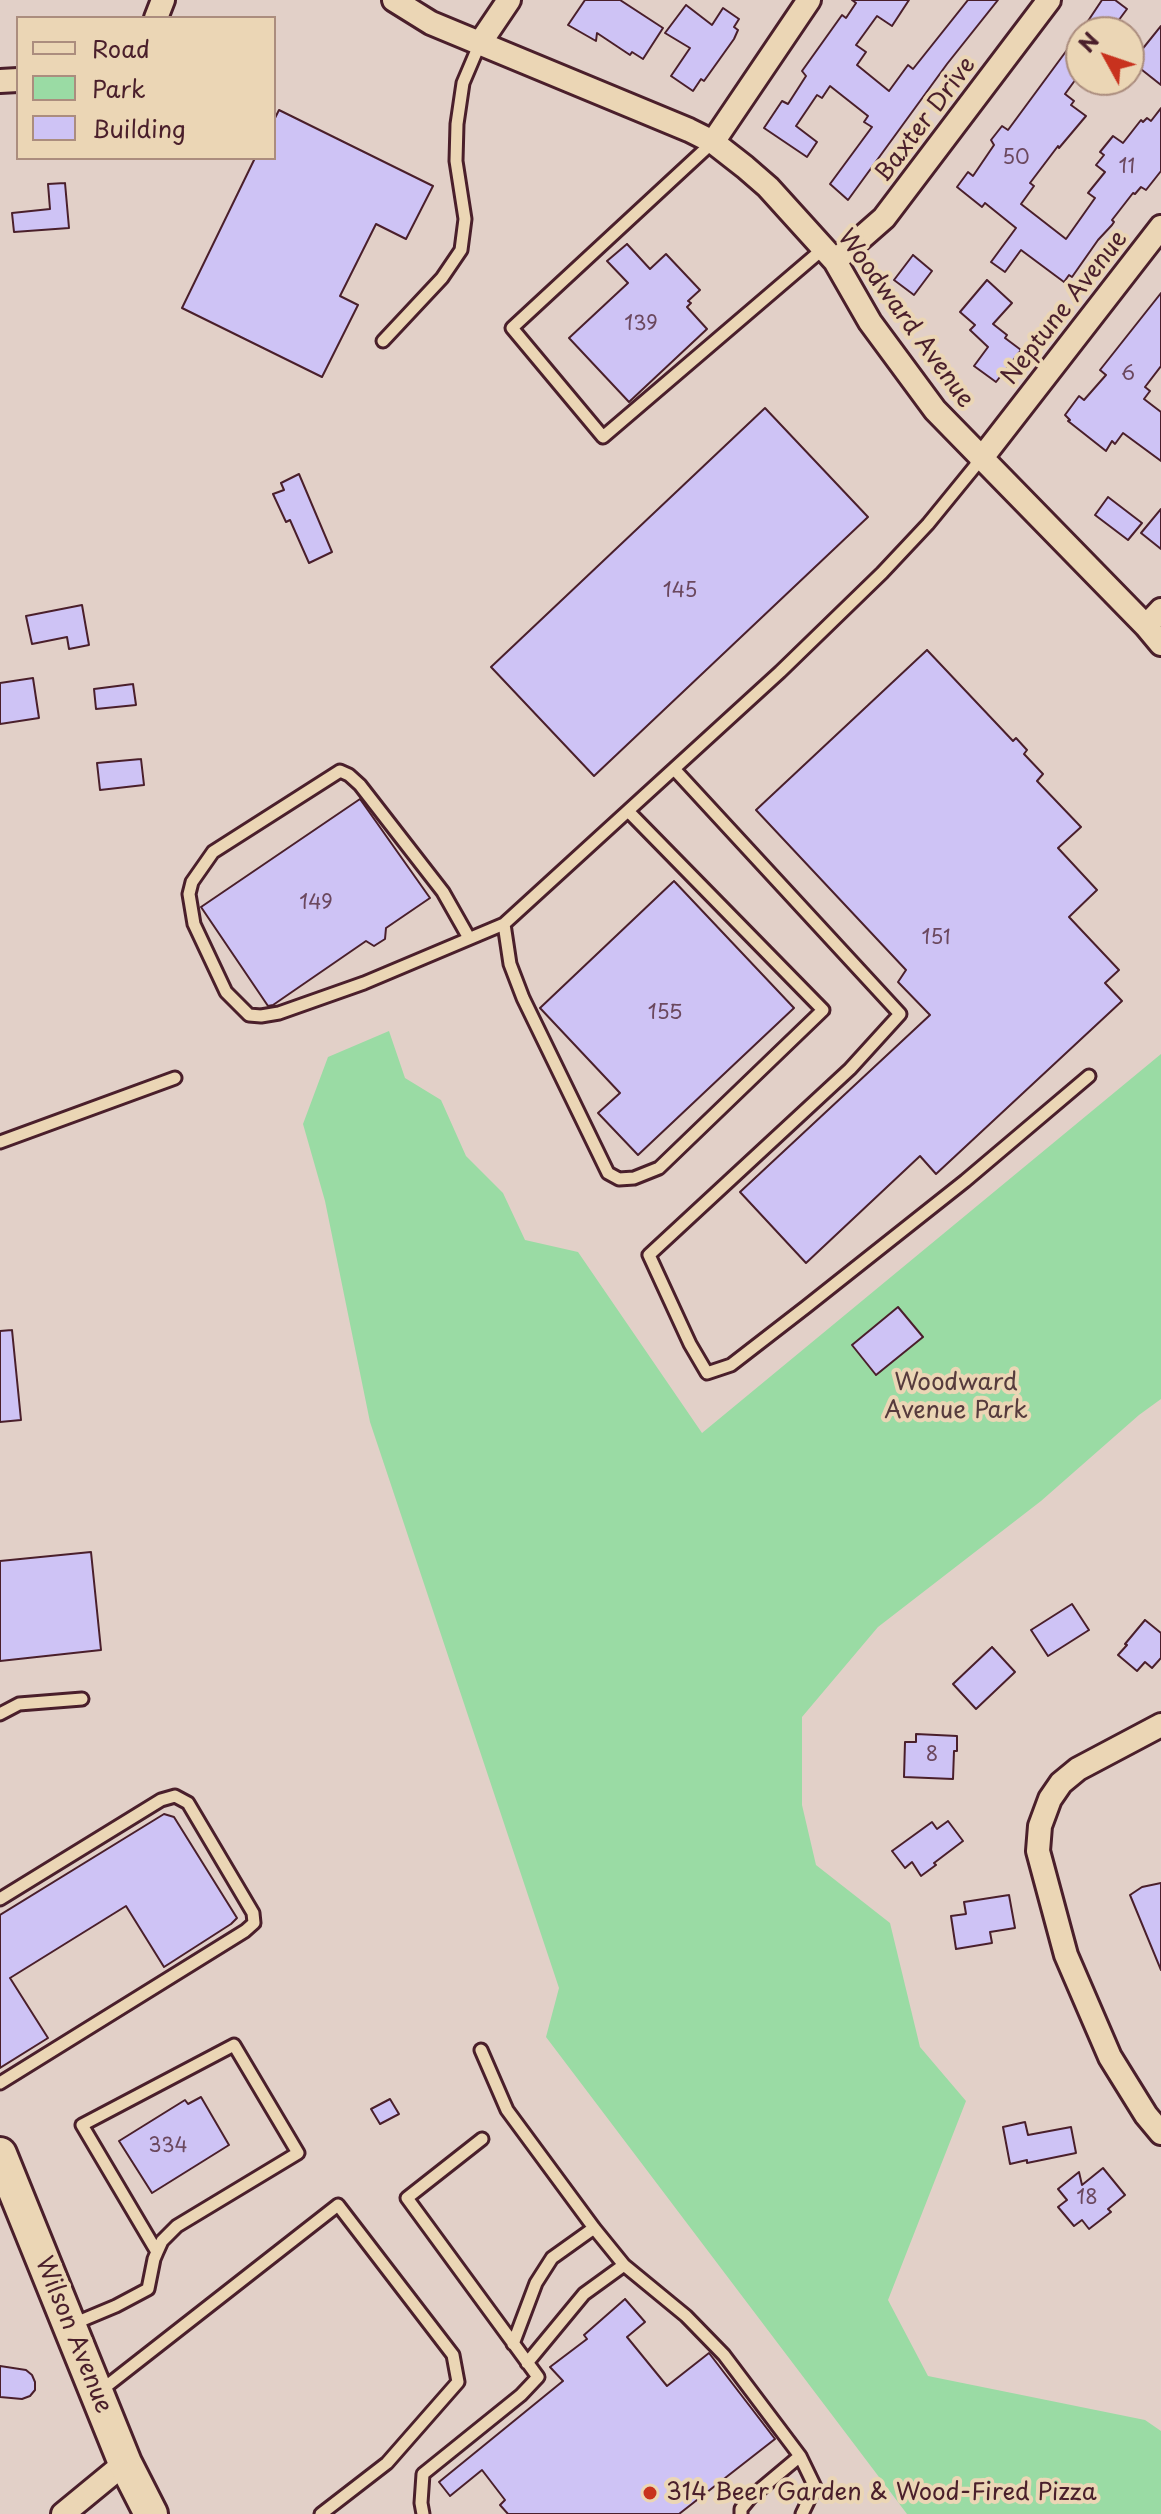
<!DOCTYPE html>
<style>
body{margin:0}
#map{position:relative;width:1161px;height:2514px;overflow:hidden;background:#e2d0c8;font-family:"Playpen Sans",sans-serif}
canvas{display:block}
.legend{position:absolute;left:16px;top:16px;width:260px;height:144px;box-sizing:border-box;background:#ebd6b5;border:2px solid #ab8d7e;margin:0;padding:10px 14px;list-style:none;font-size:24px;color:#4a1f2b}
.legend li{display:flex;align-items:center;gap:16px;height:40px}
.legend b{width:40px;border:2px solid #ab8d7e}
.north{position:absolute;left:1065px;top:16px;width:80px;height:80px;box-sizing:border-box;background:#ebd6b5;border:2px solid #ab8d7e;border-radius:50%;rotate:310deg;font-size:22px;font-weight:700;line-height:32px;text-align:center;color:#4a1f2b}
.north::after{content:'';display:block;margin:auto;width:28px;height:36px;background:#c8321e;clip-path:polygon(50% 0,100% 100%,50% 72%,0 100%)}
</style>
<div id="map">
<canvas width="1161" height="2514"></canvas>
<ul class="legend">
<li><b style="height:10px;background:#ebd6b5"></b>Road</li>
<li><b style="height:22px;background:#9adba4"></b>Park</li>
<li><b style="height:22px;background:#cec3f5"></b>Building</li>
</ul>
<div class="north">N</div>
</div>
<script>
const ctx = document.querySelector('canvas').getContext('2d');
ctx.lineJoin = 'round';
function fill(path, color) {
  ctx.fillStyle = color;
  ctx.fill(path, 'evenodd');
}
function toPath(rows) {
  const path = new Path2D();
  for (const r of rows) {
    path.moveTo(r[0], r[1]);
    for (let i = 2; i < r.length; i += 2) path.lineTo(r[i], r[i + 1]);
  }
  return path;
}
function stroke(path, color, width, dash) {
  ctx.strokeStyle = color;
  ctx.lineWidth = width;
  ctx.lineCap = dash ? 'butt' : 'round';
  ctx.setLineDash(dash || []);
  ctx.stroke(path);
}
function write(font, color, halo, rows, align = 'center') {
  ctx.font = font + ' "Playpen Sans",sans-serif';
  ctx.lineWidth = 8;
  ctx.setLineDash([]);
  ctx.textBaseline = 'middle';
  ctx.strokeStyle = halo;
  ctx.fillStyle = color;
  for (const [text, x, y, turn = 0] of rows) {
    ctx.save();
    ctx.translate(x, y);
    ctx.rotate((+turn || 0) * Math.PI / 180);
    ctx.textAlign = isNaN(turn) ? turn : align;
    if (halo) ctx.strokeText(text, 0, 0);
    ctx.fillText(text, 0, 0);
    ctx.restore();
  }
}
fill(toPath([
 [389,1031,405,1078,441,1100,466,1156,503,1193,525,1240,578,1252,702,1433,1161,1054,1161,1399,1139,1415,1041,1501,878,1627,802,1717,802,1805,816,1865,890,1923,920,2047,966,2101,888,2300,928,2376,1145,2420,1161,2431,1161,2514,907,2514,546,2037,559,1988,370,1422,325,1201,303,1124,328,1057]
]), '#9adba4');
const building = toPath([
 [585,0,620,0,663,28,643,59,632,52,630,55,597,33,596,41,568,25,585,0],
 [852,0,909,0,892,26,877,16,856,45,866,52,857,65,889,91,908,65,913,69,968,0,998,0,947,64,848,200,830,184,872,127,864,122,868,116,830,86,822,98,817,95,796,126,817,142,807,157,764,128,782,101,788,104,806,76,802,71,842,15,846,18,856,3,852,0],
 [1102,0,1115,0,1127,9,1110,32,1103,32,1088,21,1102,0],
 [686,5,712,25,723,8,739,19,734,27,738,30,734,39,704,81,701,79,693,91,671,76,690,48,665,33,686,5],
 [1161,26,1161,85,1132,62,1161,26],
 [1081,31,1081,72,1065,94,1074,101,1071,105,1086,116,1059,148,1058,146,1030,183,1034,186,1021,204,1066,239,1095,198,1088,193,1105,172,1096,165,1104,155,1100,152,1113,136,1123,143,1141,120,1143,122,1147,118,1151,121,1161,108,1161,171,1146,190,1141,187,1135,194,1133,193,1112,220,1114,222,1112,225,1098,240,1072,277,1069,275,1064,282,1021,250,1005,272,991,262,1016,228,985,203,982,207,957,187,968,172,973,176,994,145,991,140,1002,126,1008,130,1081,31],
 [279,110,433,186,406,239,376,224,340,296,358,305,322,377,182,308,255,158,274,158,274,120,279,110],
 [65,183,69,228,14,232,12,213,50,209,48,184,65,183],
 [627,244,650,269,666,254,700,290,688,301,691,303,687,307,707,329,629,402,569,338,628,283,607,261,627,244],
 [913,255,932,271,914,295,894,280,913,255],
 [987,280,1012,303,993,324,1007,335,1005,338,1021,350,996,382,974,366,988,347,970,330,975,325,960,312,987,280],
 [1161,293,1161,366,1145,387,1150,391,1144,399,1161,412,1161,461,1123,433,1115,444,1112,441,1106,451,1068,421,1070,420,1065,415,1079,396,1084,400,1106,375,1100,370,1161,293],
 [765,408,868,517,594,776,491,667,765,408],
 [299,474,332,552,309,563,290,520,286,522,273,494,284,490,281,483,299,474],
 [1108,497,1142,523,1128,540,1095,515,1108,497],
 [1161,509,1161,549,1141,533,1161,509],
 [82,605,89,645,69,649,67,637,32,644,26,616,82,605],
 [927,650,1013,741,1016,738,1027,750,1024,754,1043,774,1037,781,1081,827,1058,848,1097,890,1069,917,1119,970,1105,983,1122,1001,936,1174,920,1156,806,1263,740,1192,930,1015,898,982,906,970,756,810,927,650],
 [33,678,39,718,0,724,0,683,33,678],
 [133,684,136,705,96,709,94,689,133,684],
 [141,759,144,785,100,790,97,763,141,759],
 [360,799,430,898,386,928,385,939,374,946,366,941,273,1005,268,1006,201,907,360,799],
 [674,881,794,1008,638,1155,598,1113,620,1093,540,1008,674,881],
 [898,1307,923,1337,876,1375,852,1345,898,1307],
 [12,1330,21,1420,0,1422,0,1331,12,1330],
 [91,1552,101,1650,0,1661,0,1561,91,1552],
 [1072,1604,1089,1630,1048,1656,1031,1630,1072,1604],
 [1145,1620,1161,1633,1161,1658,1152,1668,1145,1662,1137,1671,1118,1655,1127,1645,1125,1644,1145,1620],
 [992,1647,1015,1672,976,1709,953,1684,992,1647],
 [916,1734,957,1736,957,1751,954,1751,953,1779,904,1777,905,1742,916,1742,916,1734],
 [164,1814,174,1817,237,1918,231,1924,164,1967,126,1906,10,1978,48,2038,0,2068,0,1915,164,1814],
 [948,1821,963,1841,934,1863,936,1865,921,1876,912,1862,905,1868,892,1851,932,1822,937,1829,948,1821],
 [1161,1883,1161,1970,1130,1895,1142,1887,1161,1883],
 [1009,1895,1015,1928,990,1932,992,1943,956,1949,951,1916,966,1914,964,1902,1009,1895],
 [201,2097,229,2145,152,2193,119,2141,185,2100,188,2104,201,2097],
 [390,2099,399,2114,380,2124,371,2109,390,2099],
 [1025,2122,1028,2135,1071,2127,1076,2153,1027,2163,1027,2160,1010,2164,1003,2127,1025,2122],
 [1103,2168,1125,2195,1108,2209,1111,2212,1089,2229,1082,2220,1074,2226,1058,2207,1067,2200,1058,2189,1079,2172,1082,2185,1103,2168],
 [625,2299,645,2322,627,2337,667,2386,709,2353,775,2439,679,2514,508,2514,500,2505,505,2500,482,2470,450,2496,439,2482,563,2381,550,2367,587,2339,584,2335,625,2299],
 [0,2366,26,2370,32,2375,35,2382,35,2390,30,2396,22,2399,0,2397,0,2366]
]);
fill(building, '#cec3f5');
stroke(building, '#4a1f2b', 2);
const service = toPath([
 [713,142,512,328,603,437,824,248],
 [383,341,442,278,461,250,465,219,456,161,457,124,463,83,480,43],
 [675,770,900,1014,850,1069,649,1255,690,1344,707,1373,731,1365,806,1307,965,1181,1089,1076],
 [504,924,510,964,523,998,608,1173,619,1179,634,1178,659,1168,823,1010,629,812],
 [469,938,443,892,360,785,349,775,340,771,213,852,192,882,189,894,194,924,226,992,249,1015,261,1016,279,1013,364,983,504,924,780,672,882,573,928,524,981,459],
 [0,1142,175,1078],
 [0,1714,19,1704,82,1699],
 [0,1899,161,1800,175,1796,188,1803,253,1913,254,1923,245,1931,0,2083],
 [481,2050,507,2110,594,2228,624,2265,686,2316,724,2355,800,2456,815,2487,802,2514],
 [73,2324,116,2306,148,2289,154,2259,157,2252,162,2241,177,2226,298,2153,234,2045,82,2125,157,2252],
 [513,2344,536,2283,552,2258,594,2228],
 [527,2363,584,2294,624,2265],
 [99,2392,338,2205,453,2355,458,2382,387,2463,321,2514],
 [423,2514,421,2503,423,2474,521,2395,538,2377,407,2198,482,2139],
 [741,2514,741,2509,750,2498,800,2456]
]);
const minor = toPath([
 [394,0,431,23,689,130,713,142,745,167,768,187,835,261,870,322,935,410,1146,626,1161,644],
 [156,18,163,0],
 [480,43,509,0],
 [0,81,18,80],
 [713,142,809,0],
 [835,261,884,218,1049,0],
 [981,459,1161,227],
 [1146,626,1161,610],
 [1161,1725,1078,1769,1061,1783,1050,1799,1040,1826,1038,1851,1066,1955,1110,2057,1146,2115,1161,2133],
 [63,2514,125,2463]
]);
const secondary = toPath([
 [0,2154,125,2463,151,2514]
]);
stroke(service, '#4a1f2b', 17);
stroke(minor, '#4a1f2b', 28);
stroke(secondary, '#4a1f2b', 38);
stroke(service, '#ebd6b5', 11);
stroke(minor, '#ebd6b5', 22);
stroke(secondary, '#ebd6b5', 32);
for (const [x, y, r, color] of [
 [650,2493,8,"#c8321e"]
]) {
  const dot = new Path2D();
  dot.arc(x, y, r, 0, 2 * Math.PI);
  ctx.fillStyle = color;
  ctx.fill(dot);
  stroke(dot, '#ebd6b5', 3);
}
write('20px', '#6b485e', null, [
 ["50",1016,158],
 ["11",1127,167],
 ["139",641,324],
 ["6",1128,374],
 ["145",680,591],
 ["149",316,903],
 ["151",936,938],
 ["155",665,1013],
 ["8",932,1755],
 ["334",168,2146],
 ["18",1087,2198]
]);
write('24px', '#4a1f2b', '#ebd6b5', [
 ["Baxter Drive",926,120,-53],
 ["Neptune Avenue",1065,308,-52],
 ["Woodward Avenue",905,319,54],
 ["Wilson Avenue",73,2335,68]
]);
write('24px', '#563b3d', '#ebd6b5', [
 ["Woodward",956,1383],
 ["Avenue Park",956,1411]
]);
write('24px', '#4a1f2b', '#ebd6b5', [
 ["314 Beer Garden & Wood-Fired Pizza",666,2493]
], 'left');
</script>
